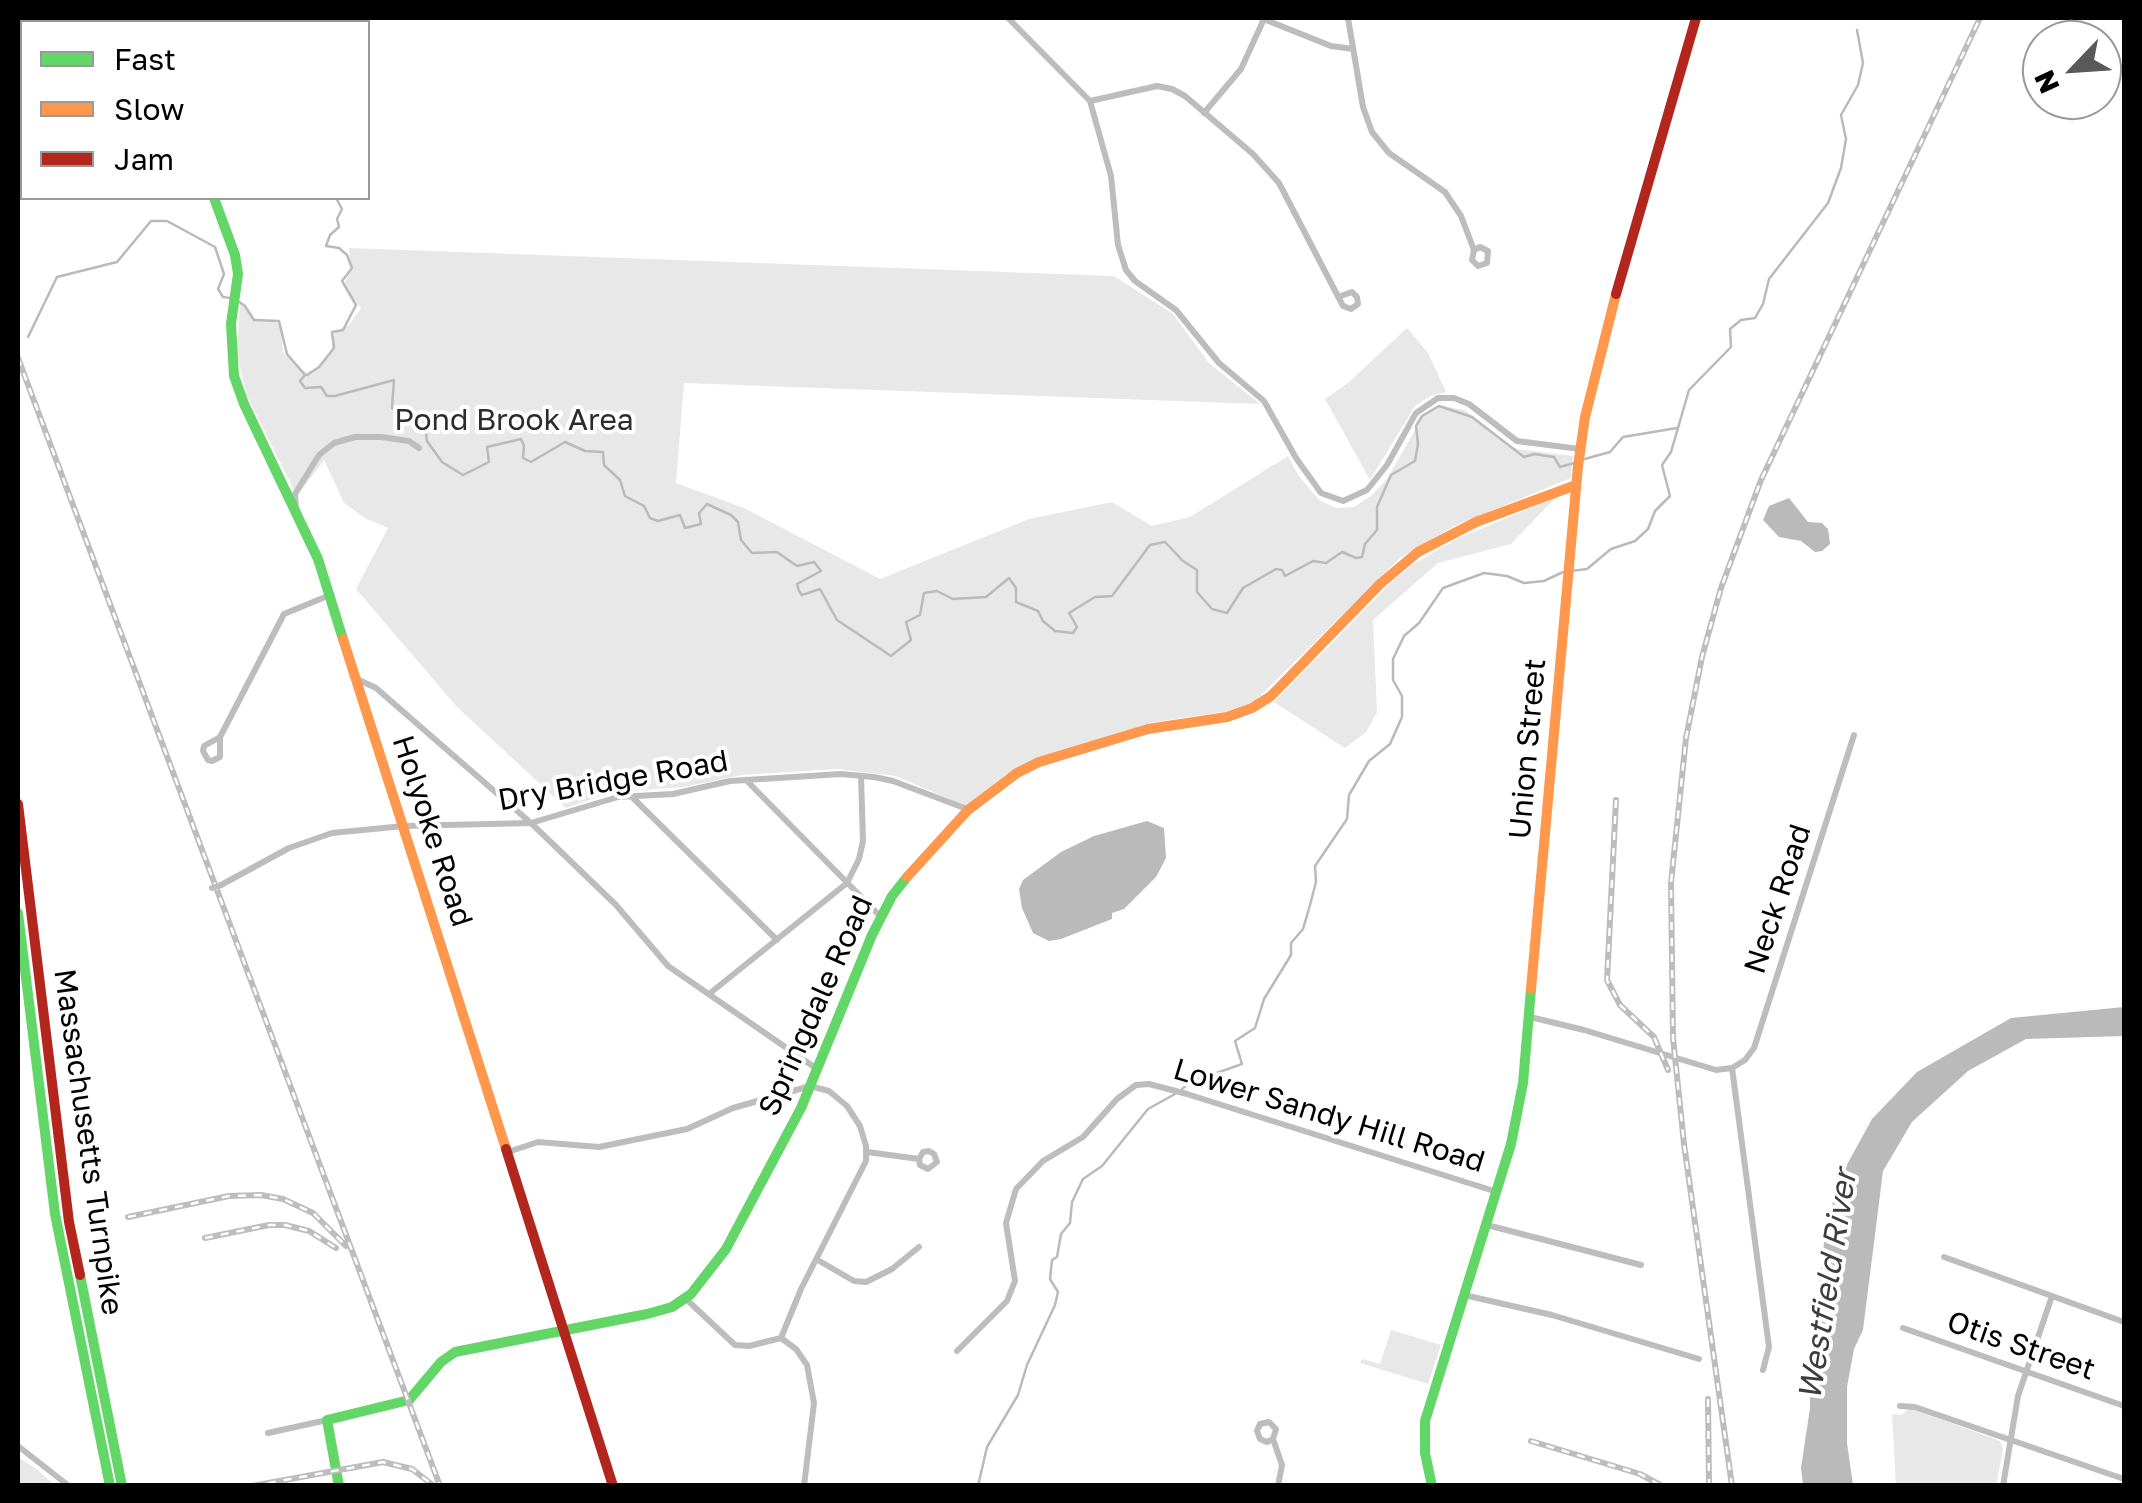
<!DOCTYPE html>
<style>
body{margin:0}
#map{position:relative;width:2142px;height:1503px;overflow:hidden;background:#fff;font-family:"Golos Text",sans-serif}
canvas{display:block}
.frame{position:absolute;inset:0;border:20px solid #000;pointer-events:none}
.legend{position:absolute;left:20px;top:20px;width:350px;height:180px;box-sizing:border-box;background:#fff;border:2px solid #999;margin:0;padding:12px 18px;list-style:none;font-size:30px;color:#000}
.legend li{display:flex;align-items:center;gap:20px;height:50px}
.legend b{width:50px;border:2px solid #999}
.north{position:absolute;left:2022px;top:20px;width:100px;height:100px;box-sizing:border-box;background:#fff;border:2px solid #999;border-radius:50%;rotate:245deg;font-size:28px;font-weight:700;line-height:40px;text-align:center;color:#000}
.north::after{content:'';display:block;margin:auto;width:35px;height:45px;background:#595959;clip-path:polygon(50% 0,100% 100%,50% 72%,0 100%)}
</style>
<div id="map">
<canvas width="2142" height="1503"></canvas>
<div class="frame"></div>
<ul class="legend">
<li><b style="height:12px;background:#63d668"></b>Fast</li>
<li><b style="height:12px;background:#ff974d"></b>Slow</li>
<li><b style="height:12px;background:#b3261e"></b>Jam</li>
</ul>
<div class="north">N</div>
</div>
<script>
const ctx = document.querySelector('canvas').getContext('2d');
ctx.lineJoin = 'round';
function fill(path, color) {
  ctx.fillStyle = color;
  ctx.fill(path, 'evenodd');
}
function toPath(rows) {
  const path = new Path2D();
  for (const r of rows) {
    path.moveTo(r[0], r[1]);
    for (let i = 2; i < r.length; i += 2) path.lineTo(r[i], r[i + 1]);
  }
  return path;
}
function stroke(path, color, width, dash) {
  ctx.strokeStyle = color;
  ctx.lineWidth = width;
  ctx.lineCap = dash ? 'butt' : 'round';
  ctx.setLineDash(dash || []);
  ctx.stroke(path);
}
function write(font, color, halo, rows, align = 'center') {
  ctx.font = font + ' "Golos Text",sans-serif';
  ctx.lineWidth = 8;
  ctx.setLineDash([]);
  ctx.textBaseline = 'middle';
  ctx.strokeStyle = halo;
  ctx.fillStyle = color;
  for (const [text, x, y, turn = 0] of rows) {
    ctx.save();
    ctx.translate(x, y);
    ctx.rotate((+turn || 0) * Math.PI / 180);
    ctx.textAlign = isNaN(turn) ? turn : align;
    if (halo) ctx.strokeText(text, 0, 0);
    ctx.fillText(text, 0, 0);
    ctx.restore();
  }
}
fill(toPath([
 [349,248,1114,276,1173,314,1209,363,1260,404,684,383,676,483,744,508,880,579,1029,519,1112,502,1152,526,1190,517,1288,456,1298,475,1319,500,1336,508,1354,507,1371,496,1387,479,1423,416,1442,406,1465,410,1497,438,1517,449,1573,456,1571,478,1454,526,1400,558,1255,701,1228,711,1150,723,1035,759,1004,776,965,806,896,776,837,769,741,775,684,787,613,792,566,808,457,707,356,589,388,528,365,518,344,503,324,460,297,496,247,396,237,354,240,302,254,318,273,320,281,326,283,352,308,374,320,366,331,351,335,332,349,325,361,308,343,286,351,270],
 [1407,328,1428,353,1446,392,1430,396,1415,406,1370,480,1325,399,1348,383],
 [1555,498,1511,544,1438,563,1373,620,1377,712,1366,732,1345,748,1274,702,1393,581,1412,565,1459,538],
 [1391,1330,1441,1345,1428,1384,1360,1363,1362,1359,1380,1364],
 [1910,1408,2000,1441,2003,1449,1996,1485,1896,1485,1892,1414,1901,1415],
 [18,1457,38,1470,54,1485,18,1485]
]), '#e8e8e8');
fill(toPath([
 [1789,498,1808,522,1822,523,1828,529,1830,544,1822,551,1815,552,1801,541,1779,537,1763,520,1769,506],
 [1147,821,1164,828,1166,858,1156,877,1124,909,1112,913,1112,919,1061,939,1049,941,1033,933,1022,908,1019,889,1023,880,1061,852,1094,836],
 [2124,1007,2124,1036,2026,1039,1968,1071,1912,1122,1883,1171,1863,1330,1854,1349,1847,1387,1847,1443,1853,1485,1803,1485,1801,1468,1810,1408,1810,1358,1825,1235,1838,1181,1872,1119,1917,1072,2011,1018]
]), '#bababa');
stroke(toPath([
 [295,22,300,18],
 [238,301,245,306,254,320,279,321,287,354,305,375,300,381,305,388,321,387,327,396,335,396,394,380,392,408,424,419,427,441,442,462,463,475,489,462,487,447,521,439,524,446,523,458,531,462,565,442,585,451,603,452,604,465,620,480,625,496,644,506,650,518,658,521,680,515,685,528,701,524,699,513,707,504,731,515,738,522,741,540,752,553,777,552,797,566,814,562,821,571,797,584,799,591,802,595,820,589,837,620,891,656,911,640,906,622,920,615,924,593,937,591,953,599,986,597,1009,578,1016,588,1016,602,1038,611,1043,621,1055,631,1073,633,1077,627,1069,613,1095,597,1112,596,1150,545,1165,542,1183,561,1197,570,1197,592,1212,609,1227,613,1243,588,1276,569,1282,570,1285,576,1313,561,1326,563,1342,552,1356,558,1362,557,1365,544,1377,530,1377,507,1391,475,1415,461,1418,444,1416,426,1422,416,1439,406,1472,417,1524,457,1534,454,1554,457,1560,467,1574,463],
 [28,337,57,277,117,262,151,221,167,221,215,247,224,274,218,289,223,297,230,298],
 [307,375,319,367,334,348,332,332,343,330,356,305,342,281,352,268,347,255,339,248,326,246,330,235,339,227,337,219,342,209,336,198],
 [1581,460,1610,452,1623,437,1677,428],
 [1571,571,1587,569,1611,549,1635,541,1648,529,1655,511,1670,496,1662,465,1671,452,1689,390,1731,347,1730,329,1741,320,1755,318,1763,304,1769,279,1828,203,1841,168,1846,139,1841,115,1858,85,1863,63,1857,30],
 [1182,1089,1191,1082,1242,1064,1235,1041,1255,1028,1264,999,1291,955,1291,943,1303,929,1310,905,1316,882,1315,866,1347,819,1349,795,1369,761,1390,744,1402,717,1402,696,1393,680,1393,659,1404,636,1419,623,1443,588,1484,573,1507,576,1524,583,1544,581,1563,572],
 [978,1486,987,1447,1018,1395,1027,1365,1055,1305,1058,1292,1050,1279,1052,1260,1057,1257,1061,1234,1070,1223,1072,1202,1083,1179,1102,1166,1148,1109,1175,1094]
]), '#bababa', 2.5);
stroke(toPath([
 [1008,18,1090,101,1111,176,1118,245,1126,270,1135,281,1176,310,1219,363,1264,401,1296,458,1321,493,1343,501,1367,490,1387,465,1416,413,1438,398,1454,398,1469,404,1517,441,1580,449],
 [1261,18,1331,46,1353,49],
 [1348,18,1363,107,1372,132,1389,153,1445,192,1461,216,1474,250,1472,260,1478,266,1487,263,1488,251,1480,247,1474,250],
 [1090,101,1157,86,1172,89,1185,96,1253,154,1279,183,1343,306,1351,309,1358,304,1357,297,1352,292,1338,297],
 [18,104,22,115],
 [1204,113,1241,69,1264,19],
 [296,510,295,494,319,455,334,443,355,437,381,437,409,441,419,448],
 [357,679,376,688,531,823,616,905,668,966,817,1069],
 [220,737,204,746,203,751,208,760,212,761,220,757,220,737,284,614,330,595],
 [746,780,881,917],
 [630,795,777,940],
 [221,885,289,848,332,833,404,826,531,823,618,797,673,794,730,781,841,774,874,777,893,781,967,809],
 [709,994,847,883,859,859,863,841,861,776],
 [1530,1017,1584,1030,1716,1070,1732,1068,1745,1060,1754,1048,1854,735],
 [1732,1068,1769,1347,1763,1370],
 [508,1152,538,1142,599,1147,687,1129,733,1108,810,1086,829,1091,847,1106,860,1126,866,1146,866,1161,801,1289,781,1338],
 [867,1152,919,1159,920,1165,928,1169,937,1162,934,1154,929,1151,923,1152,919,1159],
 [1487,1225,1641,1265],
 [1944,1257,2124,1322],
 [816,1259,854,1281,866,1282,892,1269,919,1247],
 [1464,1295,1552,1315,1699,1359],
 [686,1299,735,1345,749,1346,781,1338,796,1349,807,1365,814,1403,804,1486],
 [1903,1328,2124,1406],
 [957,1351,1007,1301,1015,1281,1006,1223,1016,1189,1043,1161,1083,1137,1117,1099,1136,1085,1149,1084,1187,1094,1497,1192],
 [1900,1406,1915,1407,2124,1479],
 [268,1433,327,1420],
 [1273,1439,1267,1442,1260,1439,1257,1431,1260,1424,1269,1422,1276,1429,1273,1439,1282,1465,1278,1486],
 [18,1446,69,1486],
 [2003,1486,2018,1396,2052,1296]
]), '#bdbdbd', 6);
stroke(toPath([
 [122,18,129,22],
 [214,198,235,255,238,274,231,324,234,376,244,404,318,559,343,639],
 [18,913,55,1214,110,1486],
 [80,1275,122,1486],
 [339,1486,327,1420,409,1400,441,1362,455,1352,647,1314,672,1307,691,1294,726,1249,801,1108,872,935,892,896,907,877],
 [1432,1486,1425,1453,1425,1421,1511,1144,1523,1083,1531,989]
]), '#63d668', 10);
stroke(toPath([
 [343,639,506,1149],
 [907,877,968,810,1017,773,1039,762,1148,729,1227,717,1252,708,1271,696,1380,584,1418,552,1476,522,1576,485],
 [1531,989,1578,466,1585,417,1616,294]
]), '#ff974d', 10);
stroke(toPath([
 [1616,294,1696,18],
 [18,804,69,1222,80,1275],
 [506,1149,613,1486]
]), '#b3261e', 10);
const rail = toPath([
 [18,358,440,1486],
 [1616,800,1607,980,1620,1005,1654,1037,1668,1070],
 [128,1217,229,1196,261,1195,283,1199,313,1213,346,1246],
 [205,1238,269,1225,285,1225,309,1231,336,1248],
 [1708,1399,1709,1486],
 [1531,1441,1640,1474,1662,1486],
 [252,1486,383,1462,412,1469,434,1486],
 [1732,1486,1684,1144,1673,1038,1671,883,1686,738,1702,657,1721,588,1761,480,1980,18]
]);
stroke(rail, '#bdbdbd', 6);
stroke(rail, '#fff', 2.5, [8]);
stroke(toPath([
 [212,888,221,885]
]), '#bdbdbd', 6);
write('30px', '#2c2c2c', '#fff', [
 ["Pond Brook Area",514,420]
]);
write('30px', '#000', '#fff', [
 ["Union Street",1528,749,-85],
 ["Dry Bridge Road",613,781,-10],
 ["Holyoke Road",432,831,72],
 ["Neck Road",1778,899,-72],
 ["Springdale Road",816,1006,-66],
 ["Lower Sandy Hill Road",1329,1116,17],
 ["Massachusetts Turnpike",88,1142,82],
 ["Otis Street",2021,1346,19]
]);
write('italic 32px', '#3d3d3d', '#fff', [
 ["Westfield River",1828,1285,-81]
]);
</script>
